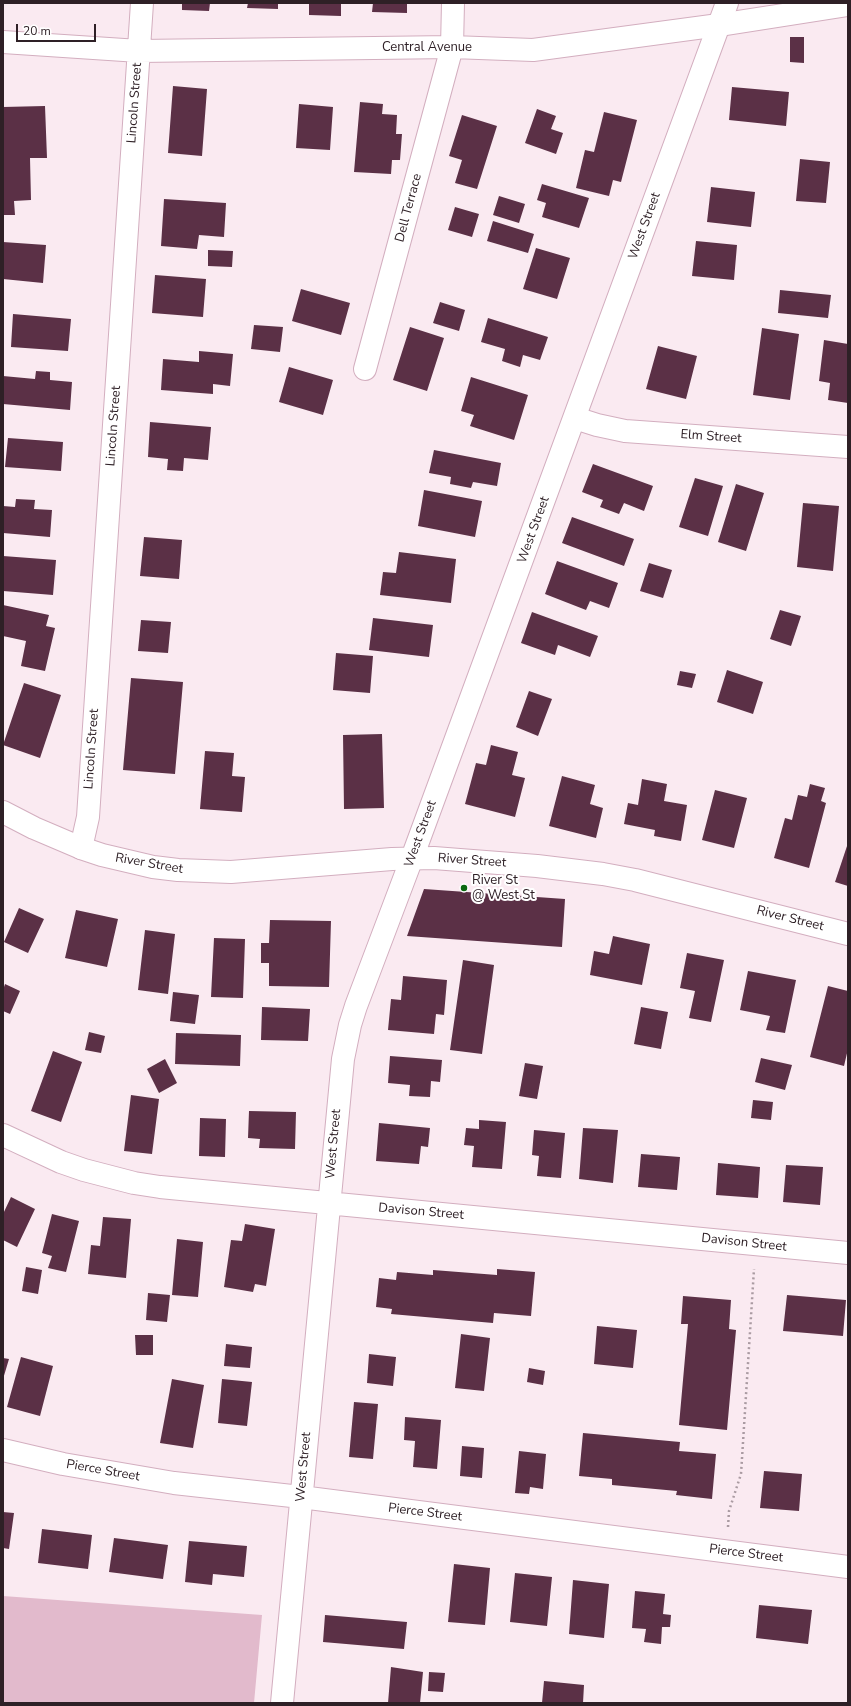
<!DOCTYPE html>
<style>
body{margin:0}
#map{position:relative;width:851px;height:1706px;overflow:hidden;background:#faeaf1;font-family:"Nunito Sans",sans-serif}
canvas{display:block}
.frame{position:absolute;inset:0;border:4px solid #2e2026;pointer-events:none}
.scale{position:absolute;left:16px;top:24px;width:80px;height:18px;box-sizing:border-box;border:2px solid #2e2026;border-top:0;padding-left:5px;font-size:12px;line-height:14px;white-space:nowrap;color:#2e2026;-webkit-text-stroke:3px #fff;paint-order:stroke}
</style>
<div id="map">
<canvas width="851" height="1706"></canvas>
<div class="frame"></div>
<div class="scale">20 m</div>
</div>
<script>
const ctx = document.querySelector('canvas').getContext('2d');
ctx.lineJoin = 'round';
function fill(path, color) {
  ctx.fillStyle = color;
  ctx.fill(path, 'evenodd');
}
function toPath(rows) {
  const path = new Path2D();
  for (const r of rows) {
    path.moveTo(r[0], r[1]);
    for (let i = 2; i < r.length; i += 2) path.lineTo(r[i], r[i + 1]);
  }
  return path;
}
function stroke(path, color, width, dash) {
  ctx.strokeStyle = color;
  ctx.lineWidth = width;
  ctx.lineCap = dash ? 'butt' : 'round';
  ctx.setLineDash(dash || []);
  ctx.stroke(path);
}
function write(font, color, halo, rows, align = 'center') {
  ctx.font = font + ' "Nunito Sans",sans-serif';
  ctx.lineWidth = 4;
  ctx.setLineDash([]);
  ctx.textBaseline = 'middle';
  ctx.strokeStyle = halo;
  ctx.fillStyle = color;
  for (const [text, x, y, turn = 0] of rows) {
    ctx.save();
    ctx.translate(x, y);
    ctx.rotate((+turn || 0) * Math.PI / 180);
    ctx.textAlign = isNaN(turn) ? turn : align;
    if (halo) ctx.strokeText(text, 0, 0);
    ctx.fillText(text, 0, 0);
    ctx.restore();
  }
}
fill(toPath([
 [3,1596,262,1615,254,1703,3,1703]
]), '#e2bacc');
fill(toPath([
 [182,3,210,3,209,11,182,10],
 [248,3,278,3,278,9,247,8],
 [309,3,341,3,341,16,309,15],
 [373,3,407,3,407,13,372,12],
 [790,37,804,37,804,63,790,62],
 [173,86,207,89,202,156,168,153],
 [732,87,789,92,786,126,729,120],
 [360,102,383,104,382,114,397,115,396,134,402,134,400,160,392,160,391,174,354,172],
 [299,104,333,107,330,150,296,148],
 [45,106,47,158,30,158,31,200,14,201,15,215,3,215,3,107],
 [537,109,556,116,551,129,563,133,556,154,525,143],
 [604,112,637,120,621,182,613,180,609,196,576,188,585,150,594,152],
 [462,115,497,126,477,189,455,183,462,160,449,156],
 [800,159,830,162,826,203,796,201],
 [542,184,589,198,579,228,542,217,546,203,537,200],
 [711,187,755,192,751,227,707,222],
 [499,196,525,204,519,223,493,215],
 [164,199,226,203,224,237,199,235,197,249,161,246],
 [455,207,479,214,472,237,448,230],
 [493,221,534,234,528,253,487,241],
 [696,241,737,245,734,280,692,276],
 [3,242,46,245,43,283,3,279],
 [536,248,570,258,557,299,523,289],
 [208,250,233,251,232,267,208,266],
 [155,275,206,279,203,317,152,313],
 [301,289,350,303,341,335,292,321],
 [780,290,831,295,828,318,778,313],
 [440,302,465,310,459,331,433,323],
 [13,314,71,319,68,351,11,347],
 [488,318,548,337,540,360,523,355,520,367,502,361,505,349,481,342],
 [254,325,283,327,280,352,251,349],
 [410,327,444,338,427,391,393,380],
 [762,328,799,334,790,400,753,395],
 [824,340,848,344,848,403,828,400,830,383,819,381],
 [658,346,697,356,686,399,646,389],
 [199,351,233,354,230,386,213,384,213,394,161,390,163,359,199,362],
 [289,367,333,380,323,415,279,402],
 [36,371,50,372,50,380,72,382,70,410,3,404,3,376,35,379],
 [471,377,528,395,514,440,470,426,474,415,461,411],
 [150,422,211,427,208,460,184,458,183,471,167,470,168,459,148,457],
 [8,438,63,442,61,471,5,467],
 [434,450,501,463,497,486,473,482,471,488,450,484,451,477,429,473],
 [593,464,653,486,644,511,624,503,619,514,600,507,603,500,582,492],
 [695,478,723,486,708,536,679,527],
 [736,484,764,493,746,551,718,542],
 [424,490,482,501,475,537,418,526],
 [16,499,35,500,34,509,52,510,50,537,3,533,3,506,15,507],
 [803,503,839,506,833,571,797,567],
 [572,517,634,539,624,566,562,543],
 [144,537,182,540,179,579,140,576],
 [399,552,456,559,451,603,380,595,383,572,396,573],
 [3,556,56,560,53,595,3,591],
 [557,561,618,583,609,608,590,601,586,610,545,594],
 [649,563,672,570,663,598,640,591],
 [3,605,49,615,46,626,55,628,45,671,21,666,26,641,3,636],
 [780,610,801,616,791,646,770,639],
 [532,612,598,636,590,657,558,645,555,655,521,643],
 [373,618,433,625,429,657,369,650],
 [141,620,171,622,168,653,138,651],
 [336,653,373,656,370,693,333,690],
 [727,670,763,682,753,714,717,702],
 [680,671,696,674,692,688,677,685],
 [131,678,183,682,175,774,123,770],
 [24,683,61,695,40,758,3,745],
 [529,691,552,699,538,736,516,727],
 [382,734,384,808,344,809,343,735],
 [491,745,518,752,512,775,525,778,515,817,465,804,476,763,486,765],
 [205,751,234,753,232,776,245,777,242,812,200,809],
 [562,776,595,785,590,804,603,808,596,838,549,826],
 [642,779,667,784,664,801,687,805,681,841,654,836,655,830,624,824,628,803,638,805],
 [810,784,825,788,821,801,826,803,809,868,774,858,785,818,792,820,798,795,807,797],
 [715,790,747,798,734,848,702,840],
 [848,843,848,886,835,882],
 [424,889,565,899,562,947,407,936],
 [19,908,44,919,28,953,4,942],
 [76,910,118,919,107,967,65,958],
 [270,920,331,921,329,987,269,986,269,963,261,963,261,943,269,943],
 [145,930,175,934,168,994,138,990],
 [613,936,650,944,642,985,590,975,594,951,609,954],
 [214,938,245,939,243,998,211,997],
 [687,953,724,960,711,1022,689,1018,695,991,680,988],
 [463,960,494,965,482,1054,450,1050],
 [748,971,796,980,785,1033,766,1030,770,1016,740,1010],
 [403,976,447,980,444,1015,436,1014,434,1034,388,1030,391,999,401,1000],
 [5,984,20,991,10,1014,3,1011,3,990],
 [828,986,848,991,848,1049,844,1066,810,1057],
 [173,992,199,995,195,1024,170,1021],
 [262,1007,310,1009,308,1041,261,1040],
 [641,1007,668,1012,661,1049,634,1044],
 [89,1032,105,1036,101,1053,85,1050],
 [176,1033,241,1035,240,1066,175,1064],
 [53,1051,82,1062,61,1122,31,1111],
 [390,1056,442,1060,440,1082,431,1081,430,1097,409,1096,410,1085,388,1083],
 [761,1058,792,1065,785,1090,755,1082],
 [165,1059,177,1083,159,1093,147,1069],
 [525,1063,543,1066,537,1099,519,1096],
 [131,1095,159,1099,152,1154,124,1151],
 [753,1100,773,1102,771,1120,751,1118],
 [249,1111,296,1112,295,1149,259,1148,260,1139,248,1138],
 [200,1118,226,1119,225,1157,199,1156],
 [479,1120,506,1122,502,1169,472,1167,474,1146,464,1145,466,1128,479,1129],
 [379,1123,430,1128,428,1147,421,1146,419,1164,376,1161],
 [583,1128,618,1130,613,1183,579,1179],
 [534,1130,565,1133,561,1178,537,1176,539,1156,532,1155],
 [641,1154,680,1157,677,1190,638,1187],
 [718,1163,760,1167,758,1198,716,1195],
 [786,1165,823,1167,820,1205,783,1202],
 [11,1197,35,1209,17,1247,3,1240,3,1214],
 [52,1214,79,1221,66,1272,48,1268,52,1256,42,1253],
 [103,1217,131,1219,126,1278,88,1274,91,1245,100,1246],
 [245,1224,275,1229,266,1286,255,1284,253,1292,224,1287,231,1240,242,1241],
 [177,1239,203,1242,198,1297,172,1295],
 [26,1267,42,1270,38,1294,22,1291],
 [497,1269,535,1272,531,1316,494,1313,493,1323,391,1314,392,1309,376,1307,379,1278,396,1280,397,1272,433,1275,433,1270,497,1275],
 [148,1293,170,1295,167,1322,146,1320],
 [787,1295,846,1300,843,1336,783,1331],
 [683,1296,731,1300,729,1329,736,1330,727,1430,679,1425,688,1324,681,1324],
 [597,1326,637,1330,633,1368,594,1364],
 [461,1334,490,1338,484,1391,455,1388],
 [135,1335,153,1335,153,1355,136,1355],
 [226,1344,252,1347,250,1368,224,1366],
 [369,1354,396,1357,393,1386,367,1383],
 [21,1357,53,1366,40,1416,7,1407],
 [3,1358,9,1359,3,1379],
 [529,1368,545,1371,543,1385,527,1382],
 [172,1379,204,1385,193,1448,160,1443],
 [222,1379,252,1382,247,1426,218,1423],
 [354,1402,378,1404,373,1459,349,1457],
 [405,1417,441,1420,437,1469,413,1467,415,1441,404,1440],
 [583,1433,680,1442,679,1451,716,1454,712,1499,676,1495,677,1491,612,1485,612,1479,579,1476],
 [462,1446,484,1448,482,1478,460,1476],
 [519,1451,546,1454,543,1489,530,1487,529,1494,515,1493],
 [764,1471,802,1474,799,1511,760,1508],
 [3,1512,14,1513,9,1549,3,1548],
 [42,1529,92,1535,88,1569,38,1563],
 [114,1538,168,1545,163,1579,109,1572],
 [189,1541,247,1546,244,1577,213,1574,212,1585,185,1582],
 [454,1564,490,1568,485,1625,448,1622],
 [515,1573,552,1577,547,1626,510,1622],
 [573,1580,609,1584,604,1638,569,1634],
 [635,1591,665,1594,663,1614,671,1615,670,1627,662,1627,661,1644,644,1642,646,1629,632,1628],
 [759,1605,812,1610,808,1644,756,1638],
 [325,1615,407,1622,404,1649,323,1642],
 [391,1667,423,1672,420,1703,388,1703],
 [429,1672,445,1673,443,1692,428,1691],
 [544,1681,584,1685,583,1703,542,1703]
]), '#5b3046');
const minor = toPath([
 [3,42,139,51,452,47,533,50,719,25,848,5],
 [365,369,452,47,453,3],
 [575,418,597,425,625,431,848,447],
 [81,848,88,817,142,3],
 [3,1135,61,1162,84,1170,134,1183,160,1187,848,1253],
 [3,1450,63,1464,174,1483,301,1497,848,1567],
 [282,1703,343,1059,350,1025,356,1006,412,858]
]);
const secondary = toPath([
 [3,812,34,828,81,848,102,855,153,867,178,870,231,872,392,859,434,858,537,866,603,874,635,880,848,934],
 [412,858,727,3]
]);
stroke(minor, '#d3aebf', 24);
stroke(secondary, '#d3aebf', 24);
stroke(toPath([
 [728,1527,729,1511,741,1474,754,1269]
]), '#aa9ba2', 2.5, [2, 3]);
stroke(minor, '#fff', 22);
stroke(secondary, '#fff', 22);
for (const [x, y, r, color] of [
 [464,888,4,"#0b6810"]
]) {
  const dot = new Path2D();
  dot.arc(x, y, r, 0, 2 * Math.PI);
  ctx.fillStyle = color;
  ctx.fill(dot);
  stroke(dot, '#fff', 1.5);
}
write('13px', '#2e2026', '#fff', [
 ["Central Avenue",427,48],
 ["Lincoln Street",135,103,-86],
 ["Dell Terrace",409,208,-75],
 ["West Street",645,226,-70],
 ["Lincoln Street",114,426,-86],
 ["Elm Street",711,437,4],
 ["West Street",534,530,-70],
 ["Lincoln Street",92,749,-86],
 ["West Street",421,834,-70],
 ["River Street",472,861,4],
 ["River Street",149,864,10],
 ["River Street",790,919,14],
 ["West Street",334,1144,-85],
 ["Davison Street",421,1212,5],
 ["Davison Street",744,1243,6],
 ["West Street",304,1467,-85],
 ["Pierce Street",103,1471,10],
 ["Pierce Street",425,1513,7],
 ["Pierce Street",746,1554,7]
]);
write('13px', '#2e2026', '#fff', [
 ["River St",472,881],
 ["@ West St",472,896]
], 'left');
</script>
